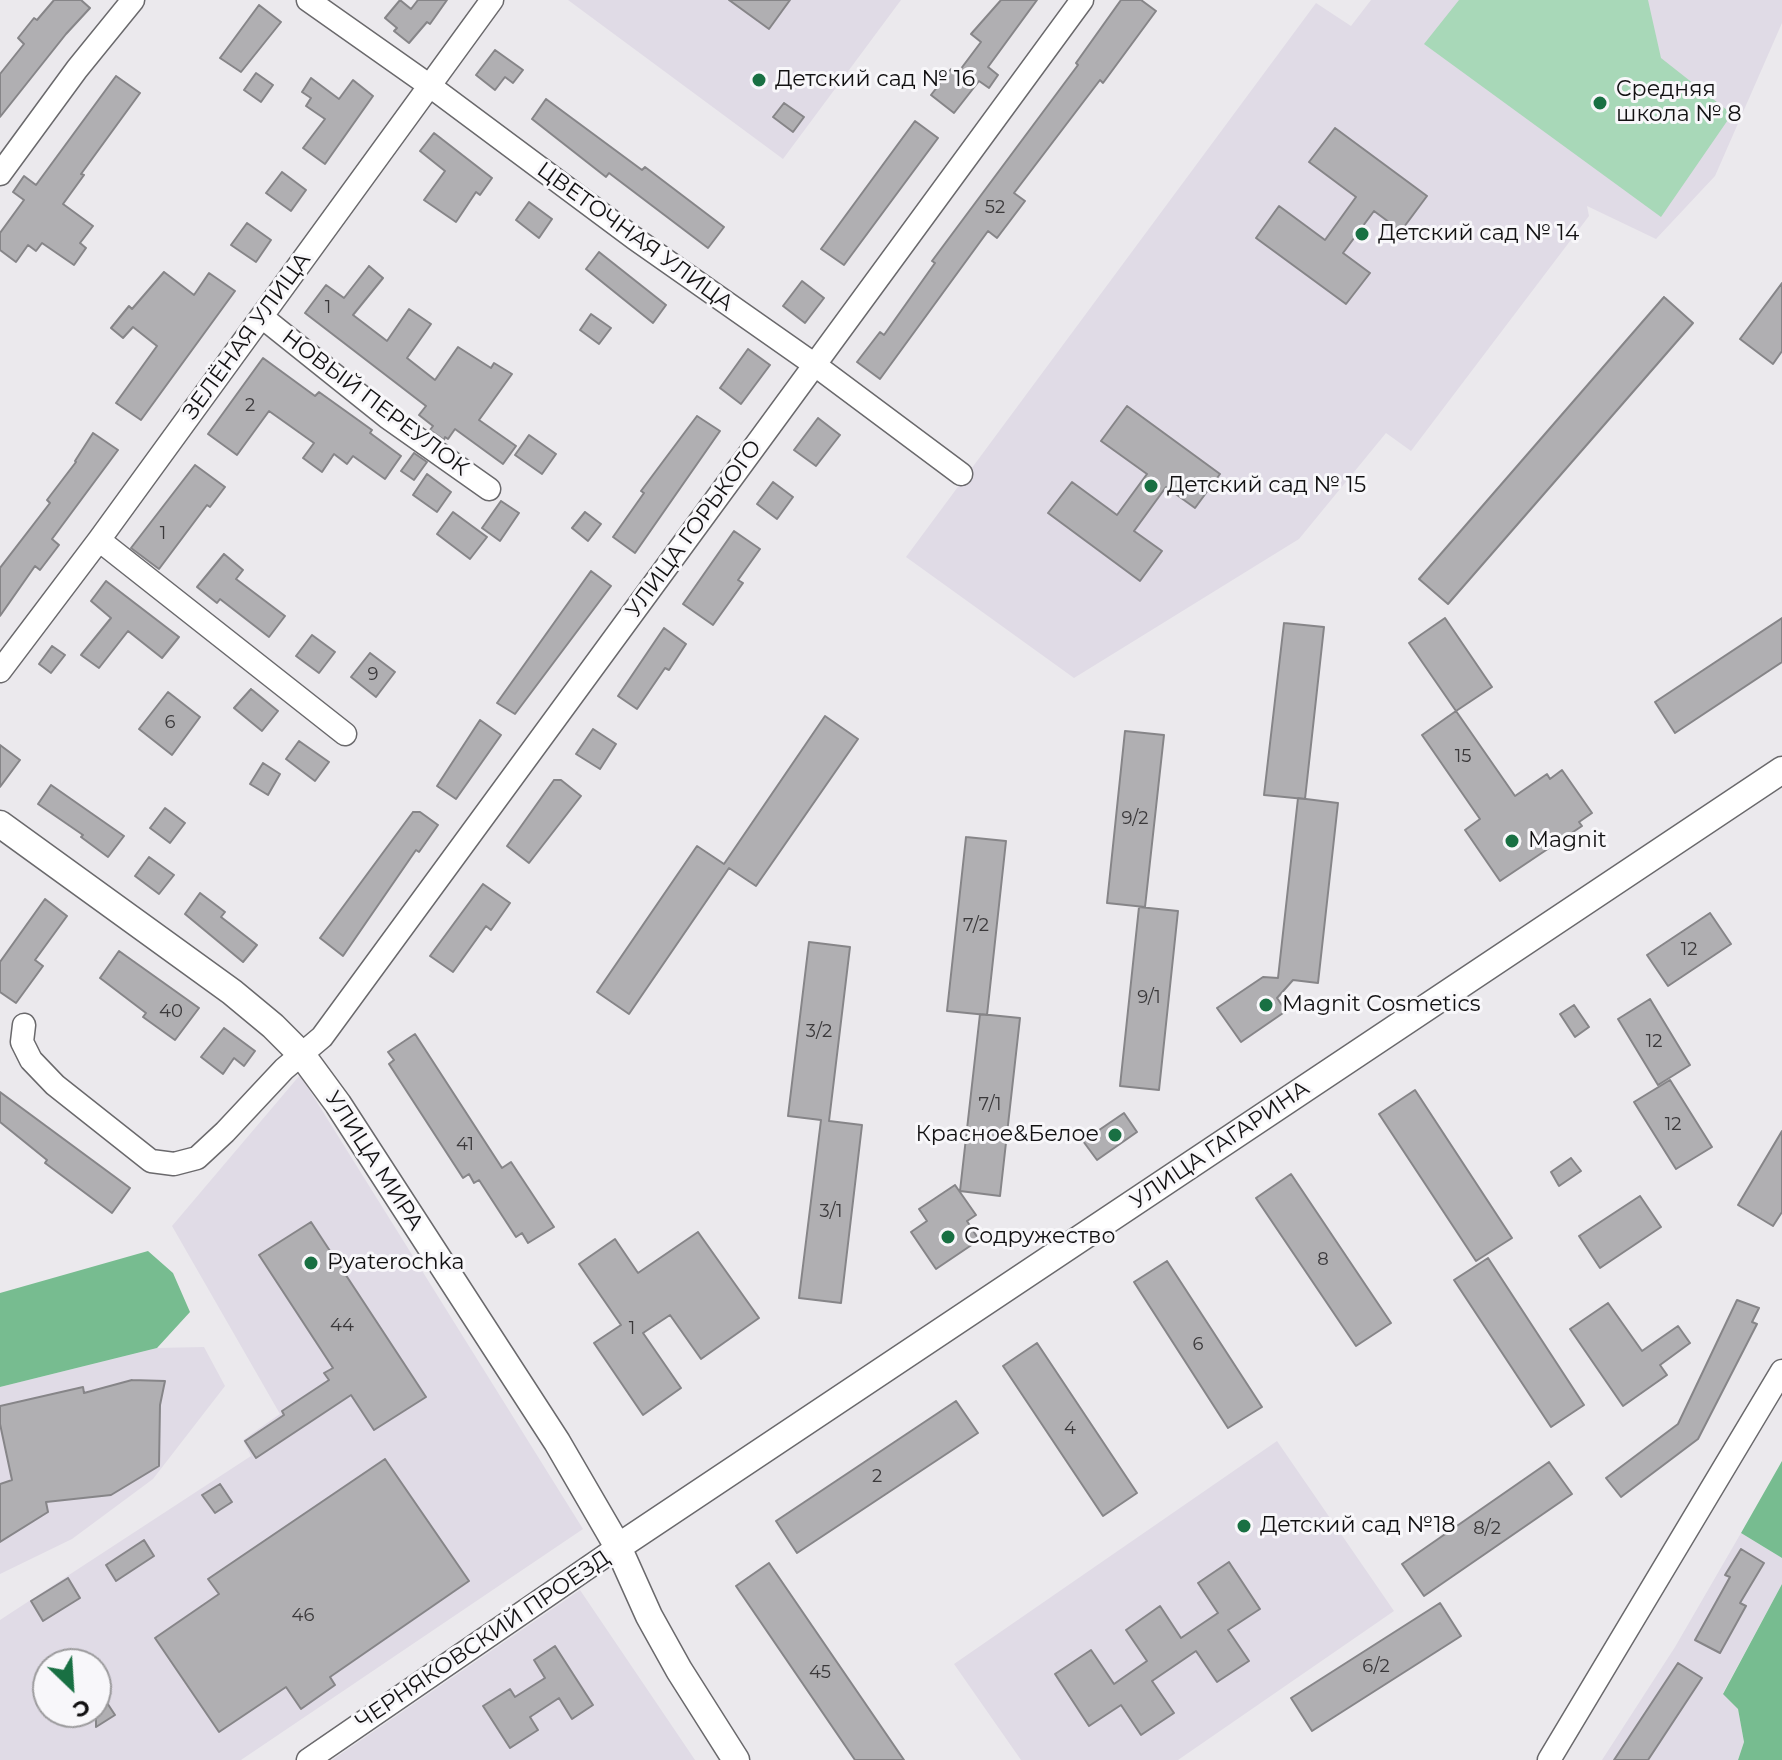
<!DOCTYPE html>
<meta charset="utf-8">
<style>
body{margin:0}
#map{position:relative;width:1782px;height:1760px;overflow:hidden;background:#ebe9ed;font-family:Montserrat,sans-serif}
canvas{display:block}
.north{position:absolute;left:32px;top:1648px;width:80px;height:80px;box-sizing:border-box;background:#f8f7fa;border:2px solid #9c9b9d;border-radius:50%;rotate:155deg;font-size:22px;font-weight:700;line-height:32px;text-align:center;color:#121112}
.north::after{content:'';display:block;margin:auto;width:28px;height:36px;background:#197043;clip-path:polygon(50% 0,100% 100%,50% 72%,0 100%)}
</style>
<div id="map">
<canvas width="1782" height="1760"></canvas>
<div class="north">С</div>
</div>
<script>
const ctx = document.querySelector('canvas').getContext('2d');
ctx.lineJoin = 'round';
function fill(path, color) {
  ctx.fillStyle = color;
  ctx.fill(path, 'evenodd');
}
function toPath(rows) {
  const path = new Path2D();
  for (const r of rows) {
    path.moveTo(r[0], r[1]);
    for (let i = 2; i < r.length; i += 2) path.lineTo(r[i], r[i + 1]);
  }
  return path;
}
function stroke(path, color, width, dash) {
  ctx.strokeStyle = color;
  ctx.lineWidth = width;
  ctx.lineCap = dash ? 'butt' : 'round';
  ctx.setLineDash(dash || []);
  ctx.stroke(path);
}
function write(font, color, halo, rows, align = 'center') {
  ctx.font = font + ' Montserrat,sans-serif';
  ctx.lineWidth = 6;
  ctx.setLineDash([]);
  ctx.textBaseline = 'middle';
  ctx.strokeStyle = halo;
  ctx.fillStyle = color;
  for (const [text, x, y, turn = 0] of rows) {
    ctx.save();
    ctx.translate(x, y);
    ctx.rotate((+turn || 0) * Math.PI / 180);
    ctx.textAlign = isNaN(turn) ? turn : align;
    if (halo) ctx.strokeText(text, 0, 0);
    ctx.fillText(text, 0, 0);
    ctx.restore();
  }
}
fill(toPath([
 [568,0,901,0,783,159],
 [1371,0,1782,0,1782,23,1715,176,1656,239,1587,206,1589,216,1411,451,1386,433,1299,539,1074,678,906,557,1316,3,1351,26],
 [300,1075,583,1529,241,1760,0,1760,0,1620,251,1456,243,1440,280,1414,172,1226],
 [48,1664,96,1664,96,1712,48,1712],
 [204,1347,225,1386,153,1479,72,1539,0,1574,0,1387,157,1348],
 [1277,1441,1394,1611,1178,1760,1021,1760,954,1664],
 [1741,1533,1782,1558,1782,1584,1723,1693,1738,1709,1744,1742,1738,1760,1602,1760,1675,1647],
 [580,1590,695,1760,332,1760]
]), '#e0dbe6');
fill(toPath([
 [1459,0,1648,0,1661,58,1732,114,1661,217,1424,44]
]), '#a8d8b8');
fill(toPath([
 [148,1251,173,1273,190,1312,157,1348,0,1387,0,1293],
 [1782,1461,1782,1558,1741,1533],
 [1782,1584,1782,1760,1738,1760,1744,1742,1738,1709,1723,1694]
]), '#77bc90');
const building = toPath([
 [54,0,81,0,90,8,66,34,0,117,0,74,24,44,18,38,34,18,37,20,54,0],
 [400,0,411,9,418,0,447,0,430,24,427,22,409,43,394,31,397,28,385,18,400,0],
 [729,0,790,0,769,29,729,0],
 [1001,0,1037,0,988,67,998,75,989,88,979,81,954,113,931,95,951,69,957,74,981,42,971,34,1001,0],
 [1121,0,1141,0,1156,11,1103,83,1100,80,1014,193,1025,201,997,238,988,231,880,379,857,362,880,332,884,335,935,263,932,261,1078,65,1076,63,1121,0],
 [259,5,281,22,241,72,220,58,259,5],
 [495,50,523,70,513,83,505,77,495,90,476,75,495,50],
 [256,73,273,85,261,102,244,90,256,73],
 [116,76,140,93,81,174,84,175,63,204,93,226,80,243,86,248,74,265,42,243,36,251,28,245,16,262,0,250,0,233,24,200,13,192,24,176,36,185,116,76],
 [311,78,339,99,353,80,373,96,325,164,303,148,325,119,306,106,311,98,302,92,311,78],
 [546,99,642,170,645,167,724,227,708,248,609,173,606,177,532,119,546,99],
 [784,103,804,117,793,132,773,117,784,103],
 [915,121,938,138,844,265,821,249,915,121],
 [1335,128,1427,196,1401,231,1374,211,1343,253,1370,273,1346,304,1256,238,1279,206,1325,240,1356,197,1309,162,1335,128],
 [434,133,492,178,480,195,476,192,456,222,424,200,445,171,420,151,434,133],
 [282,172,306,190,291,211,266,193,282,172],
 [529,202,552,219,539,238,516,220,529,202],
 [247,223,271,240,256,262,231,245,247,223],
 [599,252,666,305,653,323,586,269,599,252],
 [369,266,383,278,353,315,387,341,409,309,431,324,407,358,435,380,458,347,491,368,494,363,512,374,479,420,516,446,503,464,455,429,448,439,445,437,444,440,430,430,433,426,419,415,426,406,305,313,326,285,344,298,369,266],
 [164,272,194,295,209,273,235,291,141,420,116,403,157,346,133,327,123,338,111,328,129,306,132,309,164,272],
 [802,281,824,298,805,323,783,306,802,281],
 [1782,283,1782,351,1773,364,1740,339,1782,283],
 [1664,297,1693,323,1448,604,1419,579,1664,297],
 [591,314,611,328,599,344,580,330,591,314],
 [748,349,770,365,741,404,720,388,748,349],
 [263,358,315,396,319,392,372,430,370,433,401,456,385,479,353,456,347,464,334,454,322,472,303,458,314,443,269,411,237,455,208,434,263,358],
 [1127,406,1220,474,1195,508,1166,487,1134,531,1162,551,1140,581,1048,513,1072,482,1117,515,1147,474,1101,441,1127,406],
 [697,416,720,431,635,553,613,537,644,493,641,491,697,416],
 [818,418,840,435,816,466,794,450,818,418],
 [93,433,118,450,52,539,59,545,40,570,35,566,0,616,0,568,50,503,47,500,76,462,75,461,93,433],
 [529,435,556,454,542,474,515,455,529,435],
 [414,453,427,462,414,480,401,471,414,453],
 [195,465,225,487,210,507,207,505,159,569,131,548,195,465],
 [427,474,451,492,437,512,413,495,427,474],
 [773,482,793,497,777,519,757,504,773,482],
 [501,501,519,513,500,541,482,528,501,501],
 [453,512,487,537,470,559,437,534,453,512],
 [585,512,601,524,588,541,572,528,585,512],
 [734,531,760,549,738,580,743,583,713,625,683,604,734,531],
 [224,554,243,570,236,579,285,616,269,637,220,599,217,603,197,587,224,554],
 [591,571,611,586,515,714,497,703,591,571],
 [106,581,179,637,162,658,128,631,99,668,81,655,111,618,91,601,106,581],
 [1445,618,1492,687,1456,711,1409,643,1445,618],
 [1782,618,1782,662,1675,733,1655,702,1782,618],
 [1284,623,1324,627,1305,799,1264,795,1284,623],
 [664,628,686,644,669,670,665,668,637,709,618,696,664,628],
 [312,635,335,652,319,673,296,656,312,635],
 [52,646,65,655,51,673,39,664,52,646],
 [370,653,395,672,376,697,351,677,370,653],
 [251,689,278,711,262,731,234,708,251,689],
 [168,692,200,717,172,755,139,729,168,692],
 [1456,711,1515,796,1547,774,1550,779,1562,770,1592,813,1579,822,1582,826,1500,881,1465,830,1480,819,1422,735,1456,711],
 [825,716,858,739,756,886,729,868,629,1014,597,992,697,846,724,864,825,716],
 [480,720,501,735,456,799,437,786,480,720],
 [593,729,616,744,600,769,576,754,593,729],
 [1125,731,1164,735,1145,907,1107,903,1125,731],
 [299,741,329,762,315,781,286,759,299,741],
 [0,745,20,760,0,787,0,745],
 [263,763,280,774,268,795,250,784,263,763],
 [554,780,561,780,581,796,529,863,507,846,554,780],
 [51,785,124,836,108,857,81,837,83,835,38,804,51,785],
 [1298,798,1338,803,1318,983,1293,980,1277,998,1286,1011,1241,1042,1217,1008,1263,977,1278,978,1298,798],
 [165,808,185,823,170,843,150,828,165,808],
 [413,812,420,812,438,825,419,852,416,850,343,956,320,938,413,812],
 [966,837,1006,841,987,1015,947,1011,966,837],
 [149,857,174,875,159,894,135,876,149,857],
 [483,884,510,903,491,930,486,926,453,972,430,956,483,884],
 [200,893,225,912,221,917,257,945,243,962,185,914,200,893],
 [45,899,67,916,35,960,43,966,16,1003,0,992,0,962,45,899],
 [1139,907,1178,911,1159,1090,1120,1086,1139,907],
 [1710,913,1731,944,1668,986,1647,955,1710,913],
 [809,942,850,947,829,1121,862,1125,841,1303,799,1298,821,1120,788,1116,809,942],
 [119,951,199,1008,175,1040,143,1017,146,1013,100,978,119,951],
 [1650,999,1690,1065,1658,1085,1618,1019,1650,999],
 [1574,1005,1589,1027,1575,1037,1560,1014,1574,1005],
 [980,1014,1020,1018,1000,1196,960,1191,980,1014],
 [224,1028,255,1051,244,1066,234,1058,223,1074,201,1057,224,1028],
 [415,1034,502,1168,511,1162,554,1227,528,1243,522,1233,516,1237,479,1180,474,1183,469,1174,463,1178,389,1064,394,1060,388,1052,415,1034],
 [1670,1080,1712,1147,1676,1169,1634,1102,1670,1080],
 [1415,1090,1512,1238,1476,1261,1379,1114,1415,1090],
 [0,1092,130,1188,112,1213,45,1163,47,1160,0,1122,0,1092],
 [1124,1113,1137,1132,1097,1160,1083,1141,1124,1113],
 [1782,1131,1782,1212,1773,1226,1738,1205,1782,1131],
 [1571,1158,1581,1171,1559,1186,1551,1172,1571,1158],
 [1291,1174,1391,1323,1356,1346,1256,1198,1291,1174],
 [955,1185,976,1215,967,1221,979,1240,936,1269,911,1232,927,1221,919,1209,955,1185],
 [1640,1196,1661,1227,1600,1268,1579,1236,1640,1196],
 [311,1222,426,1397,374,1430,351,1395,256,1458,245,1441,284,1415,282,1411,329,1380,324,1373,333,1368,259,1255,311,1222],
 [698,1232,759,1318,701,1359,670,1315,643,1333,681,1388,643,1415,594,1343,621,1325,579,1264,615,1239,638,1273,698,1232],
 [1488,1258,1584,1405,1551,1427,1454,1280,1488,1258],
 [1167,1261,1262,1407,1228,1428,1134,1282,1167,1261],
 [1737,1300,1759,1308,1752,1322,1757,1324,1698,1439,1621,1497,1606,1478,1678,1424,1737,1300],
 [1608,1303,1642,1351,1678,1326,1690,1343,1660,1365,1667,1375,1623,1406,1570,1329,1608,1303],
 [1037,1343,1137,1493,1103,1516,1003,1366,1037,1343],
 [132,1380,165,1381,160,1405,159,1466,111,1495,46,1502,48,1512,0,1542,0,1484,12,1480,0,1424,0,1406,83,1387,84,1393,132,1380],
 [956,1401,978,1433,797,1553,776,1521,956,1401],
 [385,1459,469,1581,330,1677,335,1685,301,1709,286,1687,219,1732,155,1638,219,1594,208,1579,385,1459],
 [1549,1462,1572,1494,1424,1596,1402,1564,1549,1462],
 [220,1484,232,1502,215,1513,202,1495,220,1484],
 [144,1540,154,1556,116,1581,106,1565,144,1540],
 [1741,1549,1764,1563,1740,1603,1746,1606,1720,1653,1695,1640,1730,1577,1725,1575,1741,1549],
 [1229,1562,1260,1609,1228,1630,1249,1661,1217,1682,1196,1651,1152,1681,1174,1713,1141,1735,1121,1705,1089,1726,1055,1674,1091,1650,1114,1684,1147,1661,1126,1630,1160,1606,1181,1638,1218,1613,1198,1583,1229,1562],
 [769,1563,904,1760,855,1760,736,1586,769,1563],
 [68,1578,80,1598,43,1621,31,1601,68,1578],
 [1440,1603,1461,1636,1312,1731,1291,1698,1440,1603],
 [555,1646,593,1705,572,1719,559,1698,530,1717,538,1730,510,1748,483,1706,510,1689,515,1697,545,1678,534,1660,555,1646],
 [1678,1663,1702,1678,1648,1760,1614,1760,1678,1663],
 [96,1686,115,1715,96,1727,96,1686]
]);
fill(building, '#b0afb2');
stroke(building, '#868588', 2);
const minor = toPath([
 [308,0,430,86,634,238,815,365,961,474],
 [0,174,77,69,133,0],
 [262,317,387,417,489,489],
 [99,540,345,734],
 [0,671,99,540,492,0],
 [24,1025,22,1042,31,1060,55,1085,151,1161,174,1164,197,1158,225,1132,284,1069,322,1037,1082,0],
 [308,1760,618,1547],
 [1549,1760,1782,1371]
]);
const major = toPath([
 [0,824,232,992,273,1026,302,1055,338,1104,557,1442,618,1547,649,1616,679,1670,736,1760],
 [618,1547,1782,770]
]);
stroke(minor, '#6a696c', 25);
stroke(major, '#6a696c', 29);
stroke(minor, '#fff', 22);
stroke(major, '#fff', 26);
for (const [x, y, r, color] of [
 [759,80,8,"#197043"],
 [1600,103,8,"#197043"],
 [1362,234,8,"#197043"],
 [1151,486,8,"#197043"],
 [1512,841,8,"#197043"],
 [1266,1005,8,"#197043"],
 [1115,1135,8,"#197043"],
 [948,1237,8,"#197043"],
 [311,1263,8,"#197043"],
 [1244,1526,8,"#197043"]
]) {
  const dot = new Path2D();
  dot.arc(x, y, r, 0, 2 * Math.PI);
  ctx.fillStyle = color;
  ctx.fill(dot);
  stroke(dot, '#f8f7fa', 3);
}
write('18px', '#3a383a', null, [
 ["52",995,208],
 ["1",328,308],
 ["2",250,406],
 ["1",163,534],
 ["9",373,675],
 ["6",170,723],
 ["15",1463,757],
 ["9/2",1135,819],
 ["7/2",976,926],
 ["12",1689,950],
 ["9/1",1149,998],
 ["40",171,1012],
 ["3/2",819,1032],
 ["12",1654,1042],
 ["7/1",990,1105],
 ["12",1673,1125],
 ["41",465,1145],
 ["3/1",831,1212],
 ["8",1323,1260],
 ["44",342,1326],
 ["1",632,1329],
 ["6",1198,1345],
 ["4",1070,1429],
 ["2",877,1477],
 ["8/2",1487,1529],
 ["46",303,1616],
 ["6/2",1376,1667],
 ["45",820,1673]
]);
write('22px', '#121112', '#f8f7fa', [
 ["Детский сад № 16",775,80],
 ["Cредняя",1616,90],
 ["школа № 8",1616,115],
 ["Детский сад № 14",1378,234],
 ["Детский сад № 15",1167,486],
 ["Magnit",1528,841],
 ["Magnit Cosmetics",1282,1005],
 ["Красное&Белое",1099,1135,"right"],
 ["Содружество",964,1237],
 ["Pyaterochka",327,1263],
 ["Детский сад №18",1260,1526]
], 'left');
write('22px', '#121112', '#f8f7fa', [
 ["ЦВЕТОЧНАЯ УЛИЦА",635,237,36],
 ["ЗЕЛЁНАЯ УЛИЦА",247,336,-54],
 ["НОВЫЙ ПЕРЕУЛОК",375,403,37],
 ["УЛИЦА ГОРЬКОГО",694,529,-54],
 ["УЛИЦА ГАГАРИНА",1220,1145,-34],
 ["УЛИЦА МИРА",374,1161,57],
 ["ЧЕРНЯКОВСКИЙ ПРОЕЗД",483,1640,-34]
]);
</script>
